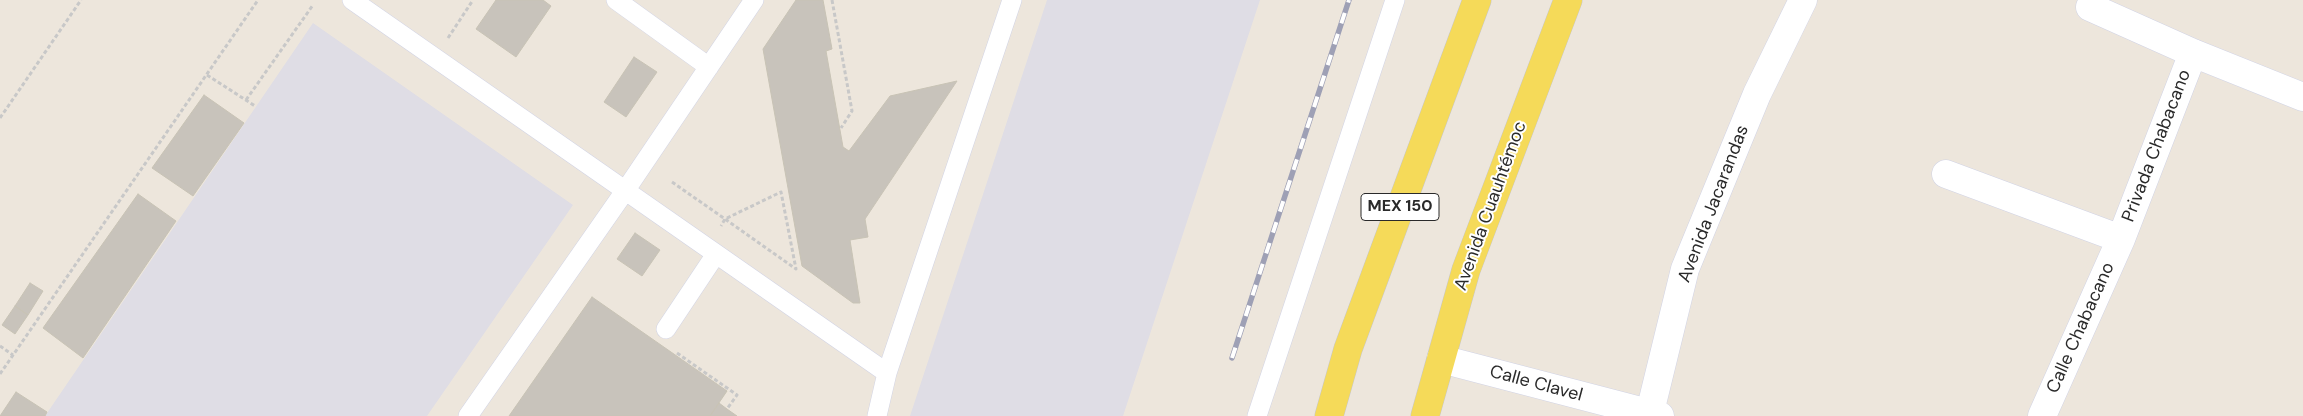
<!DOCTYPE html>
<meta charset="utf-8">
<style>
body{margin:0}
canvas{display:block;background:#ede6dc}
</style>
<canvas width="2303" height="416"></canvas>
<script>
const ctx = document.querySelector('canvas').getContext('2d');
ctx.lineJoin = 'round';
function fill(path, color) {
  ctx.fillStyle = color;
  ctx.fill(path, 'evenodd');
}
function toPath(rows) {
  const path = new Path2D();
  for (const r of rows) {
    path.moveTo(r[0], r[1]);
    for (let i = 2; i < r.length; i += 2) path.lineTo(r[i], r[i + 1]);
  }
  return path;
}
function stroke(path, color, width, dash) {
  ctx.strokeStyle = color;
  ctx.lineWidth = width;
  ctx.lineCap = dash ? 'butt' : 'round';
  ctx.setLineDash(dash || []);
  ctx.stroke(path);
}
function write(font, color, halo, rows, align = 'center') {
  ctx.font = font + ' "DM Sans",sans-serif';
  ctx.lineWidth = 4;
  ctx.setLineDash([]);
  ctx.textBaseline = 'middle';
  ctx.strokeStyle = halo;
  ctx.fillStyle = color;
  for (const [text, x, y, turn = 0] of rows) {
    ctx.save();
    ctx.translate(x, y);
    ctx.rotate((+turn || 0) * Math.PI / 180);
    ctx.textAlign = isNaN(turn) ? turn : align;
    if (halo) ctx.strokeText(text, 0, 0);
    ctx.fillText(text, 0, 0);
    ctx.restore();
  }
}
fill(toPath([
 [1047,0,1260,0,1123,416,910,416],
 [313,23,573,205,427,416,45,416]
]), '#dfdde5');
const building = toPath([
 [496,0,543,0,551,6,516,57,476,29,496,0],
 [796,0,823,0,832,49,826,51,843,147,849,151,890,96,957,81,865,219,868,237,850,240,860,303,853,303,802,266,763,49,796,0],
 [634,57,657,72,626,117,604,102,634,57],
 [204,95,244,123,193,196,152,168,204,95],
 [138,194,176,221,83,358,43,328,138,194],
 [635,233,660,250,642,276,617,259,635,233],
 [30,283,43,291,28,315,15,306,30,283],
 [592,297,727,391,710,416,509,416,592,297],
 [15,306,28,315,15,334,2,325,15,306],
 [16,392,47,412,45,416,0,416,16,392],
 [719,403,727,409,737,416,710,416,719,403]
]);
fill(building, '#c8c3bb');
stroke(building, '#c8c3b5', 1);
const lane = toPath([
 [352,0,887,373,1012,0],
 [616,0,709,67],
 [666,329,716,254],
 [468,416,625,191,754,0],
 [877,416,887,373],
 [1257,416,1395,0]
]);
const street = toPath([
 [2090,7,2193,53,2303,97],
 [1946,174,2121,239],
 [1441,359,1660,416],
 [2042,416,2121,239,2193,53]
]);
const secondary = toPath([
 [1649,416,1685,269,1757,94,1803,0]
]);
const primary = toPath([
 [1329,416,1348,349,1477,0],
 [1425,416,1466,270,1568,0]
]);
stroke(lane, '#d1d3e4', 20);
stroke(street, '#d1d3e4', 29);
stroke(secondary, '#d1d3e4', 29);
stroke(primary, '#c8c8c8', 29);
stroke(toPath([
 [832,0,852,111,841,128],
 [448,38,473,0],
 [207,75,255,106],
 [246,100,313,5],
 [0,118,81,0],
 [672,182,725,219,796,269,781,192,725,219,721,226],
 [0,346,13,355],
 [677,353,737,395,727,409],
 [0,374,258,0]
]), '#c8c8c8', 3, [4, 2.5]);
stroke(lane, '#fff', 19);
stroke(street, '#fff', 28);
stroke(secondary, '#fff', 28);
stroke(primary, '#f5da59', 28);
const rail = toPath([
 [1232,358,1349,0]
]);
stroke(rail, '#9ea0b5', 5.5);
stroke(rail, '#fff', 4, [11]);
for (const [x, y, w] of [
 [1400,207,78]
]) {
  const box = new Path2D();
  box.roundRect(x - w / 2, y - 13.5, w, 27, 4);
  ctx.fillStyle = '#fff';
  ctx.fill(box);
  stroke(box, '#2a2a2a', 1);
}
write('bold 16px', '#2a2a2a', null, [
 ["MEX 150",1400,207]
]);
write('18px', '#2a2a2a', '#fff', [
 ["Privada Chabacano",2157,146,-69],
 ["Avenida Jacarandas",1714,204,-69],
 ["Avenida Cuauhtémoc",1491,206,-70],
 ["Calle Chabacano",2081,328,-66],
 ["Calle Clavel",1536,384,15]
]);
</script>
